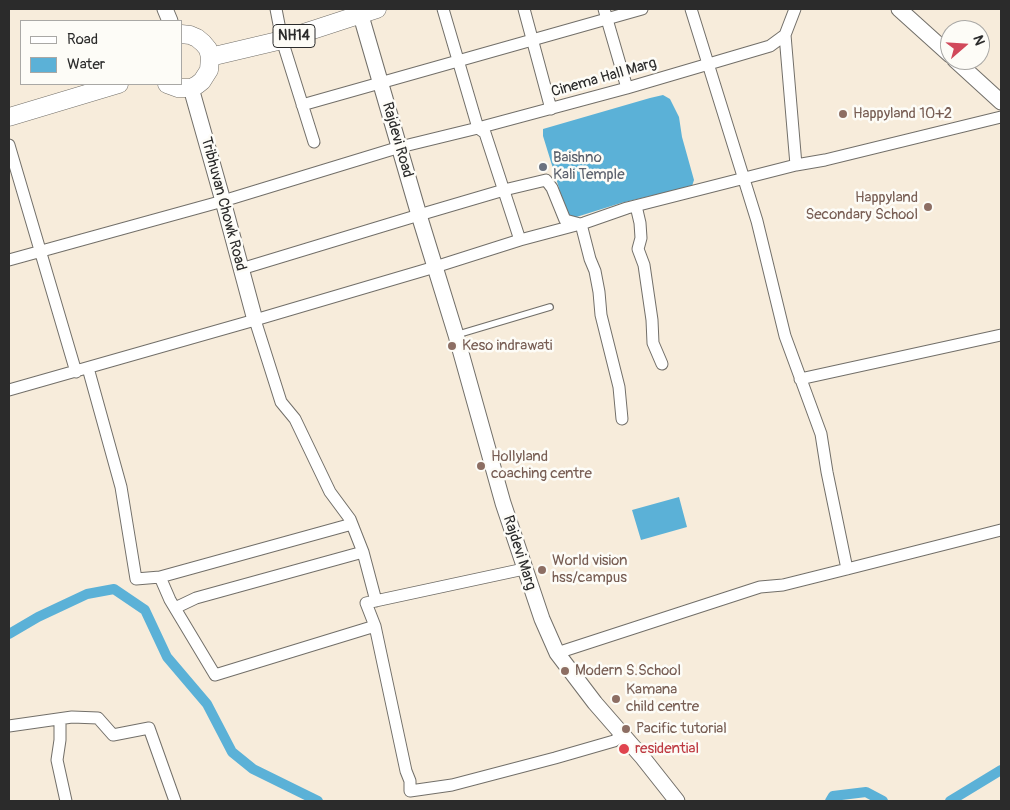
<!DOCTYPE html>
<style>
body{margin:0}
#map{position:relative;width:1010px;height:810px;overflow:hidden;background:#f7ecdb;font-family:Pangolin,sans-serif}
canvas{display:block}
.frame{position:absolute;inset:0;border:10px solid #2b2b2b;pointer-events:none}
.legend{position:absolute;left:20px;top:20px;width:162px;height:65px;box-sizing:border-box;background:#fdfcf7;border:1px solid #a9a8a5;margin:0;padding:6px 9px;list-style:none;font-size:15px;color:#2b2b2b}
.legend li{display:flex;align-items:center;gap:10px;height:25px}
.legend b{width:25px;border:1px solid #a9a8a5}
.north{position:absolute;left:940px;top:20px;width:50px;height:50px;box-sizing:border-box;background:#fdfcf7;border:1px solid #a9a8a5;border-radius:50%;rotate:71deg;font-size:14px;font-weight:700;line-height:20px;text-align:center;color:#2b2b2b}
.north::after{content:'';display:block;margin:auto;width:18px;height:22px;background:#d1495b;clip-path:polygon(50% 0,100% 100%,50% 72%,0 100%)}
</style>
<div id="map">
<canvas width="1010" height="810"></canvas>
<div class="frame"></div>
<ul class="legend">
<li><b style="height:6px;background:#fff"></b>Road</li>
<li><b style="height:14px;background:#5bb1d7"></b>Water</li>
</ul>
<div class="north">N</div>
</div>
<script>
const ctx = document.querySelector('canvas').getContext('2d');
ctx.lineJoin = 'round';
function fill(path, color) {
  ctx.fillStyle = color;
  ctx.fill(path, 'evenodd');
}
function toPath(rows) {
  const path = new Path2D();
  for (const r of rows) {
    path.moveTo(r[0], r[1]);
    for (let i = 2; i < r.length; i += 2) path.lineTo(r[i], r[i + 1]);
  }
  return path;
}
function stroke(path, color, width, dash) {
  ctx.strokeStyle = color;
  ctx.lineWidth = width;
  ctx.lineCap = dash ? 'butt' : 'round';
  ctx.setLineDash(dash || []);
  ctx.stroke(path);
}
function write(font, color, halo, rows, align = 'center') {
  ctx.font = font + ' Pangolin,sans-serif';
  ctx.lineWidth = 5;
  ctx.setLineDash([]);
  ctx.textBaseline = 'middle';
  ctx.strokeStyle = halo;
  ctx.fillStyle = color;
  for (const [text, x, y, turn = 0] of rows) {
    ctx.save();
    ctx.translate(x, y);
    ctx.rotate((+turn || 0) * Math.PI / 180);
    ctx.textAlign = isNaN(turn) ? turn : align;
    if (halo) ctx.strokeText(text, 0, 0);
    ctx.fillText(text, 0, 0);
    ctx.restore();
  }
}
fill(toPath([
 [663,95,670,99,679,117,682,137,694,180,692,186,621,203,570,219,565,216,559,188,543,136,543,129,650,98],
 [679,497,687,527,641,540,632,510]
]), '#5bb1d7');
stroke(toPath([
 [9,634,38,617,87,594,114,589,145,610,167,657,207,704,232,752,253,769,318,801],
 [830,801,833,796,866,792,883,801],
 [950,801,1001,770]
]), '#5bb1d7', 10);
const lane = toPath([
 [456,335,550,307]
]);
const street = toPath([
 [276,9,282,40,314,142],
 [443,9,478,128,485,133,520,240],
 [524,9,551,109],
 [604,9,627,88],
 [691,9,757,221,785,336,821,434,827,472,847,569],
 [785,35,796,165],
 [302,105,642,9],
 [9,145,76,372],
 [636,206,640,223,641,238,638,249,644,265,652,320,653,343,662,364],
 [581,224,590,259,595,271,599,292,601,315,619,387,622,419],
 [9,260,223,201,400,147,478,128,627,88,770,46,785,35,795,9],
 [241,269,419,215,504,190,546,180,552,188,565,220,580,224],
 [255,320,281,402,295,419,330,492,350,519,363,552,376,601],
 [88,368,121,487,136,579,160,577,352,524],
 [800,379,1001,335],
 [9,390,255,320,435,267,520,240,584,223,627,208,796,165,825,160,1001,117],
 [524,569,366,603,375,626,406,771,410,781,410,791,452,785,555,758,614,741,623,735],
 [160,577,170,600,215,675,375,626],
 [175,608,196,598,363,552],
 [557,653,760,587,783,585,847,569,1001,530],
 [60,719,60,740,57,760,66,801],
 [9,726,72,717,98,718,113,735,149,728,175,801]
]);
const secondary = toPath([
 [165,9,170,21],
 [359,9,419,215,456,335,503,503,542,619,557,653,595,703,643,758,677,801],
 [899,9,950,55],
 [955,60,1001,102],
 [191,88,223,201,255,320]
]);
const primary = toPath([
 [210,57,282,40,377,9],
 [167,84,178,88,191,88,197,85,202,81,209,70,210,57,208,49,203,43,197,38,190,35,181,34],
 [9,117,119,84]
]);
stroke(lane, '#726f69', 8);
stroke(street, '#726f69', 13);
stroke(secondary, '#726f69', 17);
stroke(primary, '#726f69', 19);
stroke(lane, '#fff', 5.5);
stroke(street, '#fff', 11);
stroke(secondary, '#fff', 15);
stroke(primary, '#fff', 18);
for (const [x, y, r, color] of [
 [843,114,5,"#8d6e63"],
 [543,167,5,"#6b7280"],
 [928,207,5,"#8d6e63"],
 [452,346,5,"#8d6e63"],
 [481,466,5,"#8d6e63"],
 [542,570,5,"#8d6e63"],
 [565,671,5,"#8d6e63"],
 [616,699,5,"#8d6e63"],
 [626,729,5,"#8d6e63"],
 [624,749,6,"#e0444e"]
]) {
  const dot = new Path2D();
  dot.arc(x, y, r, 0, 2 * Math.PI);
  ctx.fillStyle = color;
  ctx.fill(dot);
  stroke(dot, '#fdfcf7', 2);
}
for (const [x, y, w] of [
 [294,36,42]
]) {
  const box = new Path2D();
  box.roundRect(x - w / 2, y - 11.5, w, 23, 4);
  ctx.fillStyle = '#fdfcf7';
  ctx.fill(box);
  stroke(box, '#2b2b2b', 1);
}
write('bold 14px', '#2b2b2b', null, [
 ["NH14",294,36]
]);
write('15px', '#2b2b2b', '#fdfcf7', [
 ["Cinema Hall Marg",604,78,-16],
 ["Rajdevi Road",397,140,74],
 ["Tribhuvan Chowk Road",223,204,75],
 ["Rajdevi Marg",519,553,72]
]);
write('15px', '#785e54', '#fdfcf7', [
 ["Happyland 10+2",853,114],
 ["Happyland",918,198,"right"],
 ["Secondary School",918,215,"right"],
 ["Keso indrawati",462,346],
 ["Hollyland",491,457],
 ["coaching centre",491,474],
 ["World vision",552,561],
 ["hss/campus",552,578],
 ["Modern S.School",575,671],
 ["Kamana",626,690],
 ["child centre",626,707],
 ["Pacific tutorial",636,729]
], 'left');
write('15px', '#5b616d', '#fdfcf7', [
 ["Baishno",553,158],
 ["Kali Temple",553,175]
], 'left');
write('15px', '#be3a42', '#fdfcf7', [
 ["residential",635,749]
], 'left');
</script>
